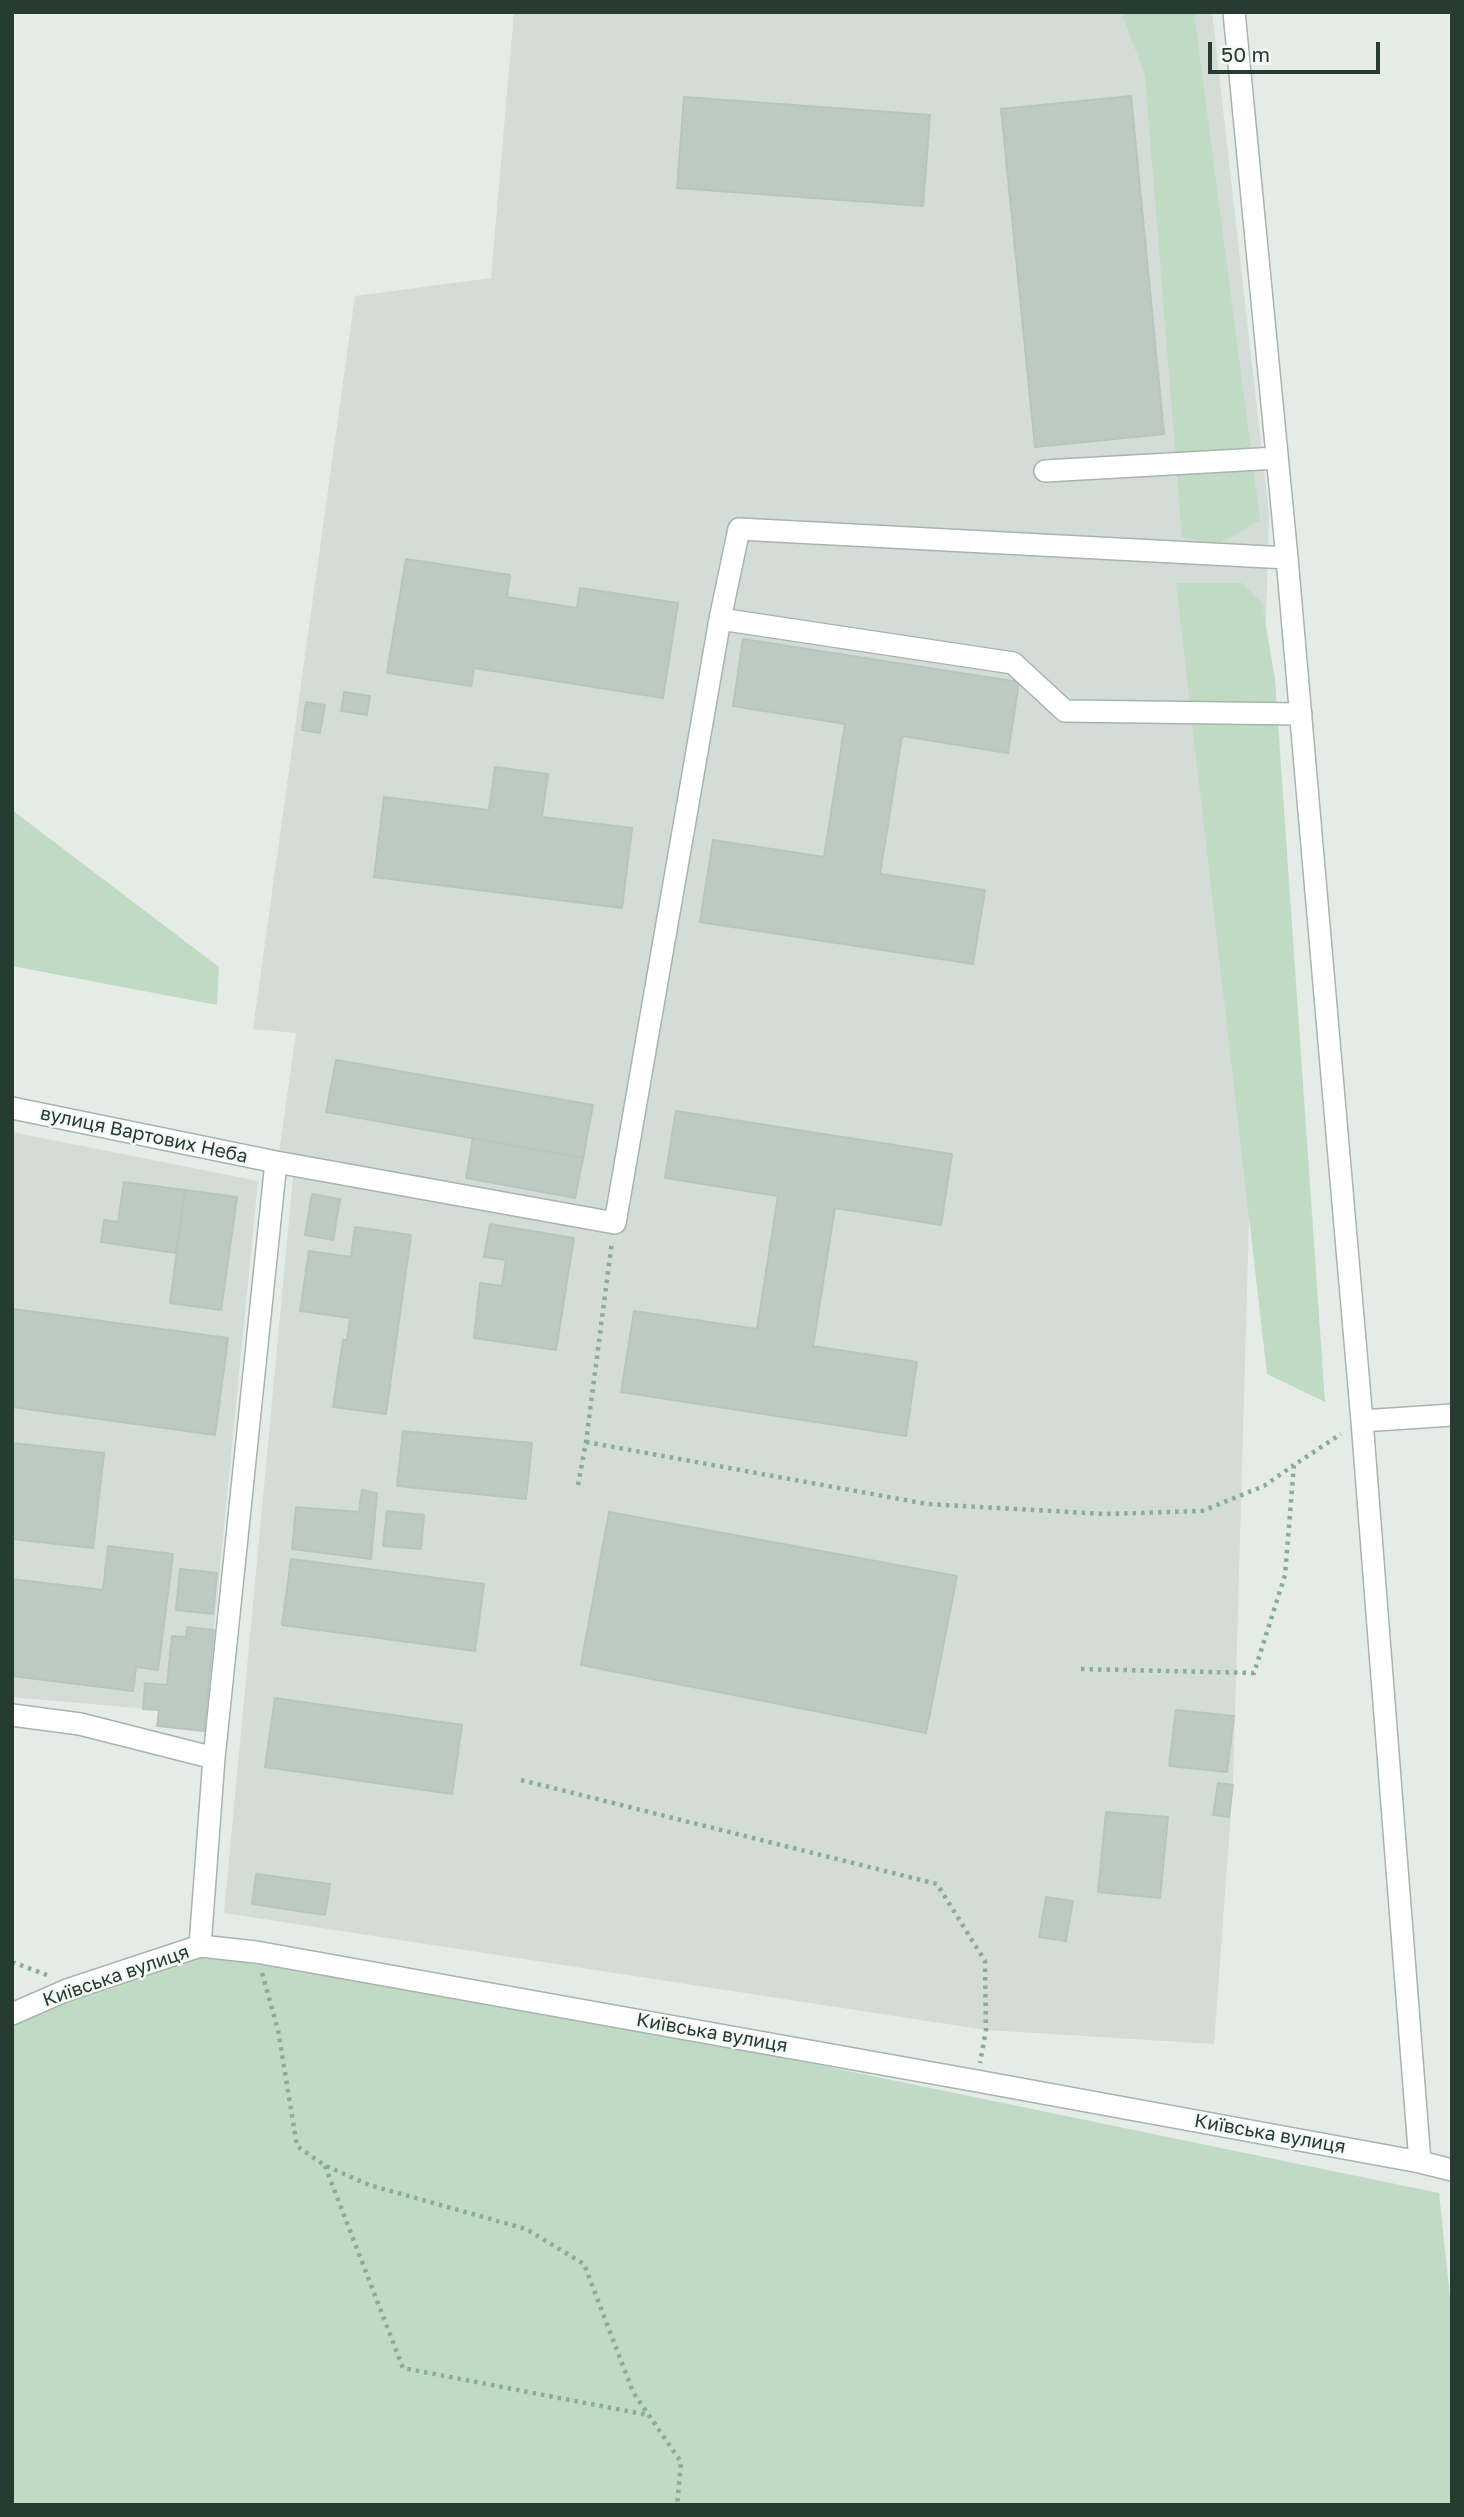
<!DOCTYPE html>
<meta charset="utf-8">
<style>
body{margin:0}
#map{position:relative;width:1464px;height:2517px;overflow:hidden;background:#e5ece8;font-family:"Golos Text",sans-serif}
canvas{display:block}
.frame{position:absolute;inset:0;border:14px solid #263c33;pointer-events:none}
.scale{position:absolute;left:1208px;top:42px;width:172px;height:32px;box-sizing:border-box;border:4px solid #263c33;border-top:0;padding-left:9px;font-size:21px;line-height:24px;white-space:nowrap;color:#263c33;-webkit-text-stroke:5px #f5f9f6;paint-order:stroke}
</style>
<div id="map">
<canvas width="1464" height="2517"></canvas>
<div class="frame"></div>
<div class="scale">50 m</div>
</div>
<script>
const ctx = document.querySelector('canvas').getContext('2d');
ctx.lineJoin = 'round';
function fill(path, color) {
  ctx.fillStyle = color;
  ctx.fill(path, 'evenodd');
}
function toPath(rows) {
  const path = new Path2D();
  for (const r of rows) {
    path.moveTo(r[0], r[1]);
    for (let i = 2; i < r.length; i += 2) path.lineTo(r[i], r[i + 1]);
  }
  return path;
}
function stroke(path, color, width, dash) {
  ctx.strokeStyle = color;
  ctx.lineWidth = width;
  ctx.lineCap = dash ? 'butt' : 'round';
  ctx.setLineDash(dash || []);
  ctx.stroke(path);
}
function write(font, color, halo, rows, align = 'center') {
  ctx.font = font + ' "Golos Text",sans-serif';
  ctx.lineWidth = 5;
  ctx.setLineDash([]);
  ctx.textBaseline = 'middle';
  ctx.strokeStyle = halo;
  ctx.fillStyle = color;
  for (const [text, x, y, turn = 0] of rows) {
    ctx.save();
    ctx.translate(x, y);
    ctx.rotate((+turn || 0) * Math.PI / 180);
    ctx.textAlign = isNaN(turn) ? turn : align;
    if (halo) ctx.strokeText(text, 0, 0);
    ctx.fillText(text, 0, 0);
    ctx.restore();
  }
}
fill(toPath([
 [514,12,1212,12,1269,514,1233,1785,1214,2044,986,2030,224,1913,295,1156,279,1153,296,1033,253,1029,355,296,491,278],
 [12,1132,258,1181,204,1731,157,1726,158,1710,12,1697]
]), '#d3dcd6');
fill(toPath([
 [1121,12,1194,12,1260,520,1218,544,1182,537,1145,75],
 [1176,583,1242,583,1262,603,1275,679,1325,1402,1267,1374],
 [12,810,219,967,217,1005,12,966],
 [200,1946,296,1957,1439,2193,1452,2317,1452,2505,12,2505,12,2014]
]), '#c0dac4');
const building = toPath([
 [1131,96,1164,434,1035,447,1001,109,1131,96],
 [684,97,930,115,923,206,677,188,684,97],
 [406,559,510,575,507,597,577,608,580,588,678,603,663,698,474,668,471,686,387,673,406,559],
 [743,639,1019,682,1008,753,902,736,880,874,985,890,973,964,700,922,713,840,824,857,845,724,733,706,743,639],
 [344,692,370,696,367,715,341,711,344,692],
 [306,702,325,705,320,733,302,730,306,702],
 [495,767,548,774,542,817,632,828,622,908,374,877,384,797,489,810,495,767],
 [336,1060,593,1105,583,1158,326,1112,336,1060],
 [676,1111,952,1154,941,1225,835,1208,813,1346,917,1362,906,1436,621,1392,634,1311,757,1329,778,1196,665,1178,676,1111],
 [473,1138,583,1158,575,1198,466,1178,473,1138],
 [124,1182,185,1190,176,1253,101,1242,104,1220,118,1222,124,1182],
 [185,1190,237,1197,221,1310,170,1303,185,1190],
 [312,1194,340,1199,333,1240,305,1235,312,1194],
 [490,1224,574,1238,556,1350,474,1338,480,1283,502,1286,506,1260,484,1257,490,1224],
 [355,1227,411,1235,386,1414,333,1407,343,1340,347,1340,350,1318,300,1311,309,1251,351,1257,355,1227],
 [13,1309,228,1338,215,1435,12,1407,13,1309],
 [403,1431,532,1443,526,1499,397,1486,403,1431],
 [12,1443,104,1453,93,1548,12,1539,12,1443],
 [362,1490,377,1493,371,1559,292,1549,296,1507,359,1512,362,1490],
 [387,1511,424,1515,421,1549,383,1546,387,1511],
 [609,1512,957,1576,926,1733,581,1665,609,1512],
 [108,1546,173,1554,158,1670,136,1667,133,1691,12,1676,12,1579,103,1590,108,1546],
 [291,1559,484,1584,475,1651,282,1625,291,1559],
 [180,1569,217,1573,213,1614,176,1610,180,1569],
 [187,1627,214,1630,204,1731,157,1726,159,1710,143,1709,145,1683,167,1685,172,1636,186,1637,187,1627],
 [275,1698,462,1725,452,1794,265,1767,275,1698],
 [1176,1710,1234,1716,1227,1772,1169,1766,1176,1710],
 [1218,1783,1233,1785,1229,1817,1213,1815,1218,1783],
 [1106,1812,1168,1817,1160,1898,1098,1892,1106,1812],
 [256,1874,330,1884,325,1915,252,1904,256,1874],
 [1046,1897,1073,1901,1066,1941,1039,1937,1046,1897]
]);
fill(building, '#bdc9c3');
stroke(building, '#b8c5be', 2);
const minor = toPath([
 [1234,12,1287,558,1362,1421,1420,2162],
 [1045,471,1277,458],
 [720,619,1013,663,1065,711,1301,714],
 [12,1108,276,1162,615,1223,720,619,739,529,1287,558],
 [1362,1421,1452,1415],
 [12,1715,80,1724,214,1758],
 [200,1946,214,1758,276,1162],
 [12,2014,67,1990,200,1946,256,1952,977,2081,1420,2162,1452,2170]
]);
stroke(minor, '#a8b4ae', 24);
stroke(toPath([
 [586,1442,927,1504,1105,1514,1202,1511,1264,1486,1294,1465],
 [578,1485,586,1442,612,1241],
 [1081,1669,1254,1673,1285,1575,1294,1465,1341,1434],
 [521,1780,937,1884,985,1961,986,2030,980,2063],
 [12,1962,47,1975],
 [262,1973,278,2030,297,2146,324,2165,369,2185,526,2229,584,2264,633,2392,681,2462,677,2505],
 [325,2166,403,2368,648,2415]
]), '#89ac9c', 4.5, [3.5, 5]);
stroke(minor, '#fff', 21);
write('19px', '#263c33', '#f5f9f6', [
 ["вулиця Вартових Неба",144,1135,12],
 ["Київська вулиця",116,1976,-19],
 ["Київська вулиця",712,2033,10],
 ["Київська вулиця",1270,2134,10]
]);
</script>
